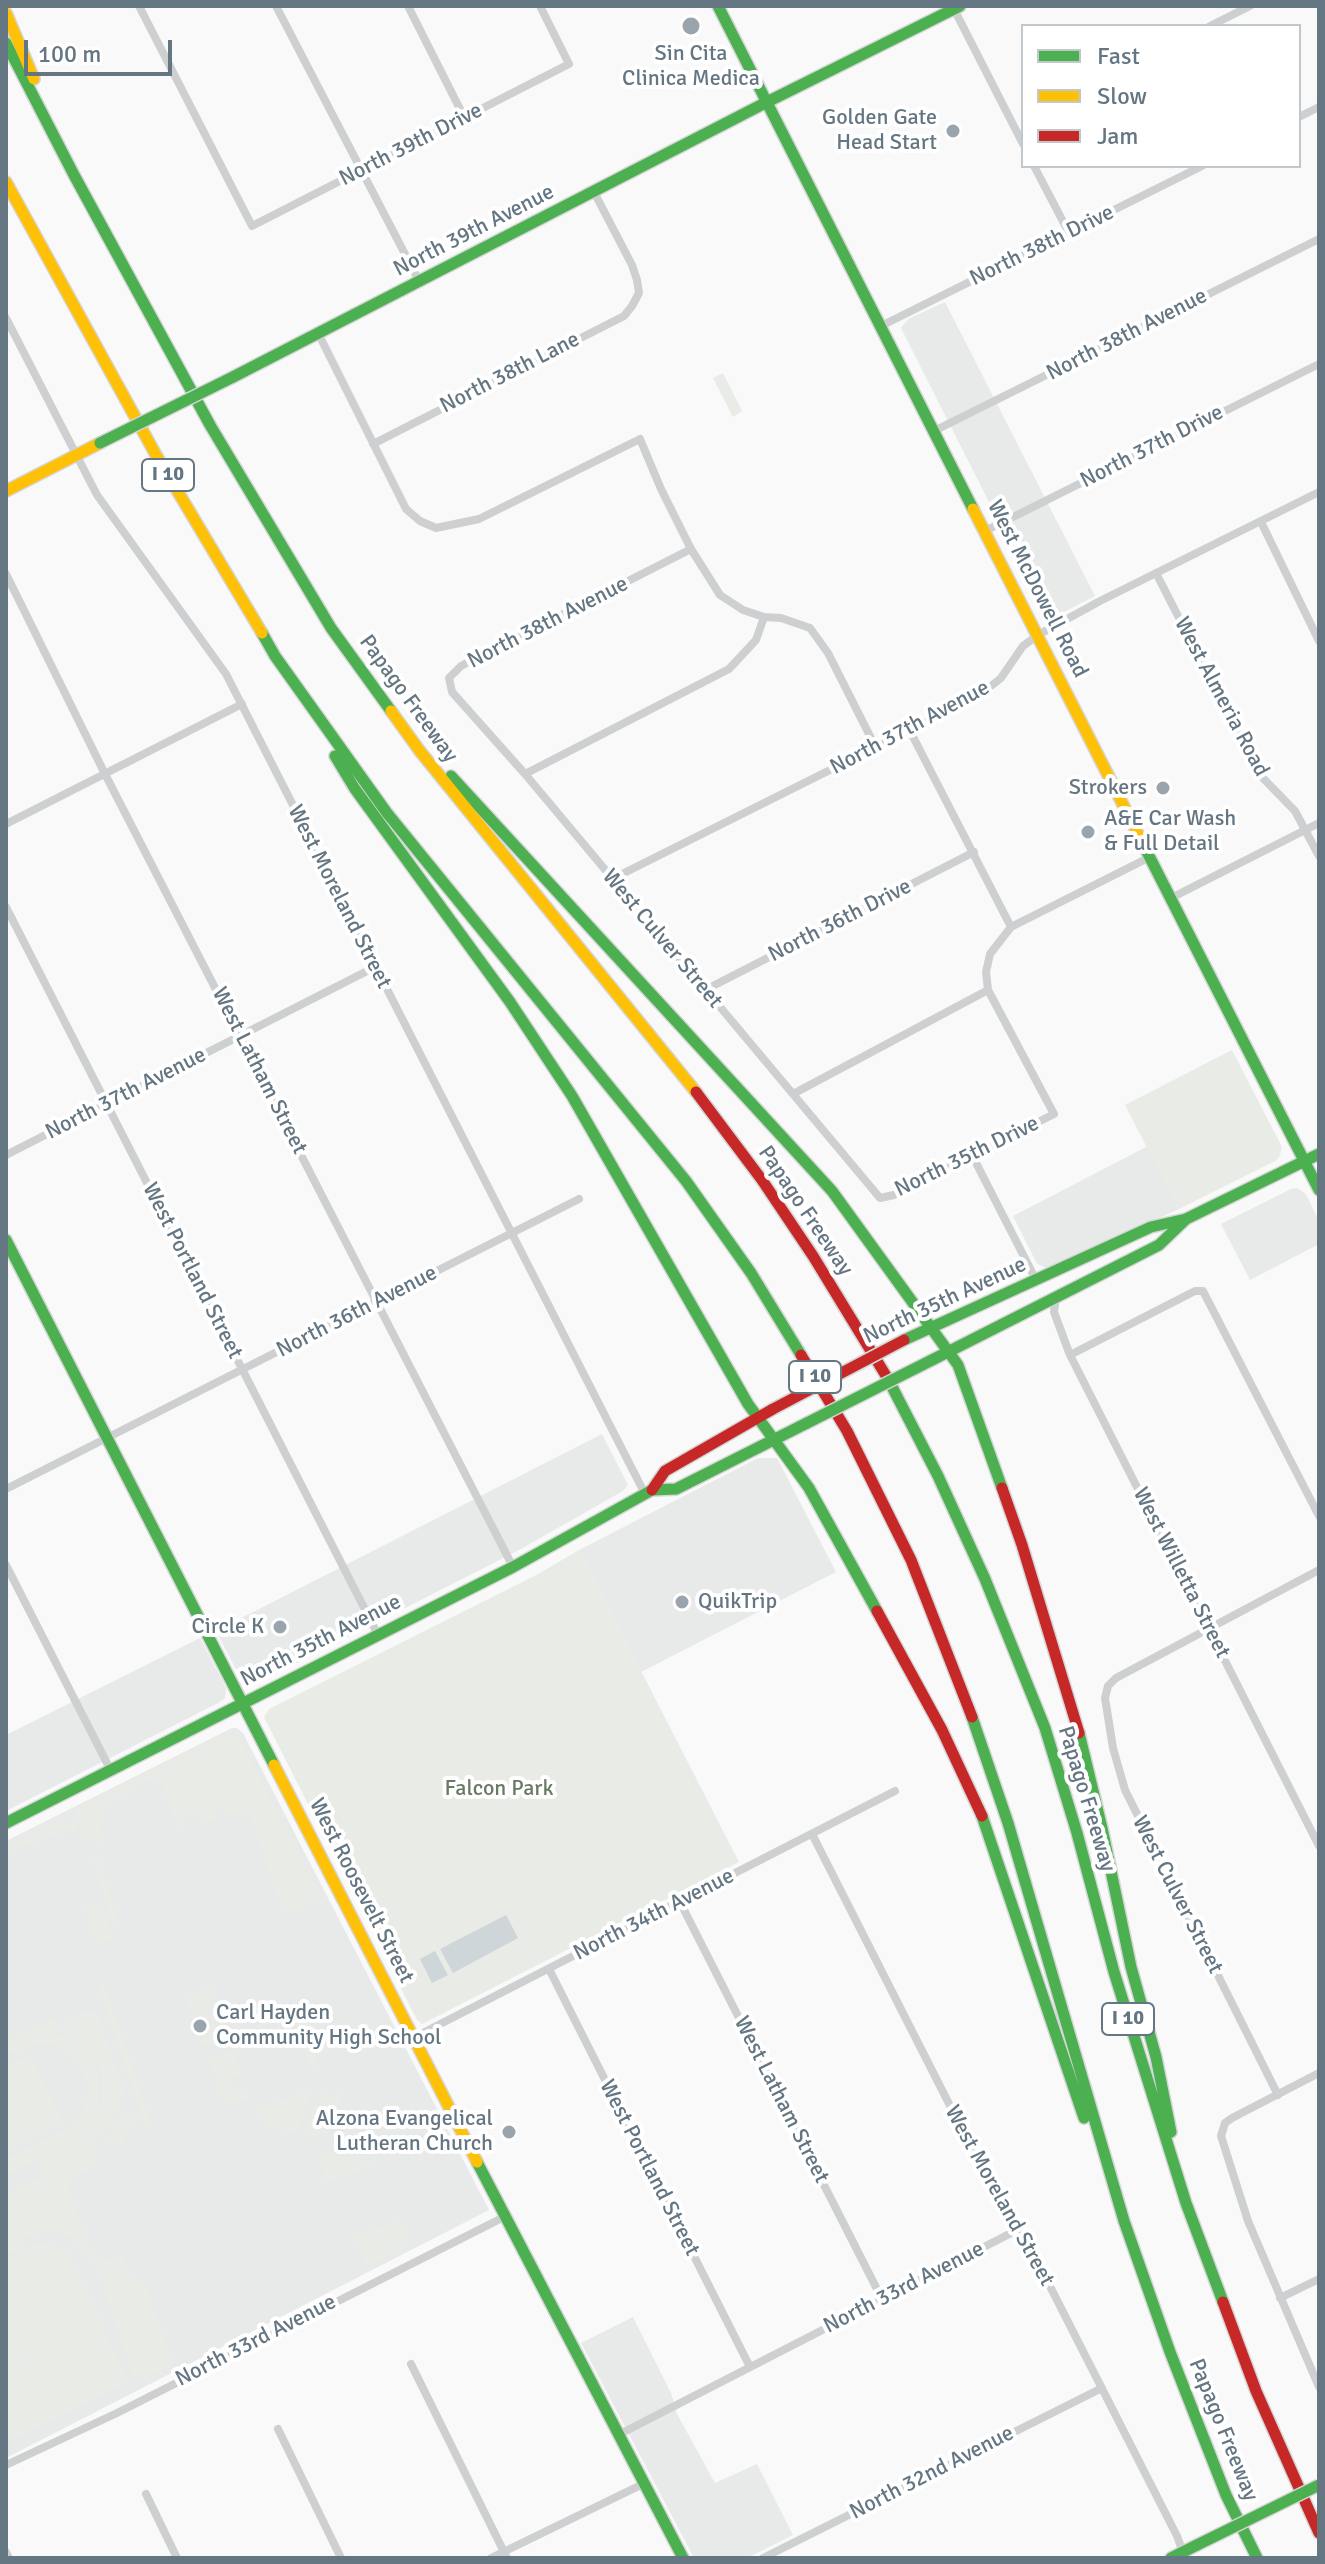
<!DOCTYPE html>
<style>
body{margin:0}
#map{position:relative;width:1325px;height:2564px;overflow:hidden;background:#f9f9f9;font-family:Signika,sans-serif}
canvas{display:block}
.frame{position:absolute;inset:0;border:8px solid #657683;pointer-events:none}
.legend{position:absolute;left:1021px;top:24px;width:280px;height:144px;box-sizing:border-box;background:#fff;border:2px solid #c1c8cd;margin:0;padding:10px 14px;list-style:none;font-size:24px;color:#657683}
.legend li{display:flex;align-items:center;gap:16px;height:40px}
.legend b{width:40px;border:2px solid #c1c8cd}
.scale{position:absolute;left:24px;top:40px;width:148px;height:36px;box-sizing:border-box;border:4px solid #657683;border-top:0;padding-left:10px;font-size:24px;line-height:28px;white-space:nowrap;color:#657683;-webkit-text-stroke:6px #fff;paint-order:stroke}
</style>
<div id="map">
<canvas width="1325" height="2564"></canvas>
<div class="frame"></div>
<ul class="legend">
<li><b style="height:10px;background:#4caf50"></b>Fast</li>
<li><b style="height:10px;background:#ffc107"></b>Slow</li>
<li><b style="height:10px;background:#c62828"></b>Jam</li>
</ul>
<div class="scale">100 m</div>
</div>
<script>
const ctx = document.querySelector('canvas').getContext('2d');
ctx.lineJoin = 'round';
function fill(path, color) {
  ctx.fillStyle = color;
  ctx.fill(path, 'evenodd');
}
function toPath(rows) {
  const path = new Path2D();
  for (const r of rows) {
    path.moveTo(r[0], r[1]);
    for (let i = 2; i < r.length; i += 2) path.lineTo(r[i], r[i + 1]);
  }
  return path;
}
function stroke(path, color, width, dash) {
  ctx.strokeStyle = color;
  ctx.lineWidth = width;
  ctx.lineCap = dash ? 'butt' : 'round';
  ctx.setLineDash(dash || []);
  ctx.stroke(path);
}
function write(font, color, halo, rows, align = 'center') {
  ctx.font = font + ' Signika,sans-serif';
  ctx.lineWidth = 8;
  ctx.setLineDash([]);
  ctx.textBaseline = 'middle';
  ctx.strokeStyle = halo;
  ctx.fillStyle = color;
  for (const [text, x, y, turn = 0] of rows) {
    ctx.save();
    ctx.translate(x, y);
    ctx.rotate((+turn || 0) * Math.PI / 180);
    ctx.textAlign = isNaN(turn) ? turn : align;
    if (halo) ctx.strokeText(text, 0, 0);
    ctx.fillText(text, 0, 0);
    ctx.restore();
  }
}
fill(toPath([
 [945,302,1095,596,1054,617,1045,613,901,328,908,319],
 [1148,1146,1179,1209,1047,1268,1037,1264,1013,1216],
 [1297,1188,1306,1194,1319,1221,1319,1244,1250,1280,1221,1224,1291,1189],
 [602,1434,628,1485,623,1491,519,1550,254,1685,246,1684,241,1679,216,1631],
 [758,1458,777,1458,836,1572,641,1672,579,1550],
 [200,1638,226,1688,225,1698,220,1702,6,1811,6,1735],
 [232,1728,237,1728,243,1733,489,2210,6,2458,6,1841],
 [633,2317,671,2393,677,2414,715,2483,757,2464,793,2535,747,2558,694,2558,581,2343]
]), '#e8e9e9');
fill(toPath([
 [723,373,742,411,733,417,713,378],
 [1232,1050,1282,1147,1280,1155,1277,1160,1179,1209,1125,1105],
 [579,1550,739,1862,422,2024,417,2020,264,1717,269,1709,540,1573],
 [227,1734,240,1738,321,1897,314,1902,283,1913,249,1812,235,1817,233,1813,228,1815,224,1805,214,1808,217,1818,200,1824,196,1813,183,1817,186,1829,178,1831,159,1777,143,1783,140,1776],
 [136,1778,141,1786,112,1800,114,1804,103,1808,105,1819,98,1822,104,1839,103,1844,83,1837,75,1809],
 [60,1818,64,1825,74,1820,79,1834,70,1831,6,1852,6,1845],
 [98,1858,120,1923,114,1926,92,1859],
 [101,1903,114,1939,98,1944,83,1907],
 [104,1982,153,2127,145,2126,97,1984],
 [211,1986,219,2010,210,2013,214,2025,224,2022,230,2039,201,2047,185,1997],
 [87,2011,98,2015,124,2090,121,2104,99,2138,90,2128,99,2112,103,2098,101,2071,86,2047,63,2028,68,2026,67,2022,70,2021,69,2017],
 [303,2011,311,2032,308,2034,319,2063,316,2069,309,2067,291,2014],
 [54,2017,60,2029,55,2032,71,2039,85,2050,95,2064,100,2081,98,2108,91,2124,83,2133,88,2131,100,2142,95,2150,94,2168,73,2175,73,2180,68,2184,93,2257,97,2257,104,2262,121,2256,122,2253,133,2283,144,2280,174,2365,135,2379,105,2293,105,2284,88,2253,84,2254,77,2241,68,2245,71,2237,45,2229,39,2239,36,2233,22,2240,25,2250,41,2242,66,2250,100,2318,6,2364,6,2260,16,2254,14,2252,6,2255,6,2196,43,2177,38,2164,64,2146,6,2174,6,2159,67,2128,81,2114,87,2092,85,2077,79,2065,63,2049,49,2045,37,2044,6,2056,6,2041],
 [234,2050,242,2075,232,2079,236,2090,246,2088,249,2098,243,2102,226,2105,208,2062,209,2059],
 [30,2055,63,2121,6,2150,6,2067],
 [310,2090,298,2134,264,2125,259,2108],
 [317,2090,332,2097,333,2094,340,2092,342,2096,331,2131],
 [316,2097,328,2132,312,2138,307,2125],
 [125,2115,131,2115,135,2123,129,2128,124,2144,107,2142,112,2130],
 [359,2131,367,2156,337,2146,335,2139],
 [326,2151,376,2165,326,2182,317,2154],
 [399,2220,410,2244,365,2268,354,2235],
 [98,2321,129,2383,6,2444,6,2367]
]), '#e8ebe6');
fill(toPath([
 [506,1915,518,1938,453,1973,440,1949],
 [435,1951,448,1975,432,1983,420,1959]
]), '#ced6d9');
const fast = toPath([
 [718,6,973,509],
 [6,43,74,175,210,425,331,628,391,711],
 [233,377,767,102,960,6],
 [262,633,275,656,387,813,686,1181,751,1273,801,1355],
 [335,756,355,789,510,1002,572,1096,748,1404,809,1488,877,1611],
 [451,776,832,1191,958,1365,1002,1488],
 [1144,846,1319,1190],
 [6,1240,274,1765],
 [904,1340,1151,1227,1186,1219,1319,1154],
 [932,1360,1159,1245,1185,1220],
 [888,1379,938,1476,985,1579,1045,1728,1077,1833,1114,1972,1186,2203,1223,2302],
 [972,1717,1008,1823,1124,2221,1170,2352,1226,2495,1257,2558],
 [1079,1733,1102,1828,1131,1967,1156,2057,1171,2132],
 [982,1816,1084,2118],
 [6,1823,513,1567,652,1490,676,1489,807,1423],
 [477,2162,683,2558],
 [1171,2558,1197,2545]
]);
const slow = toPath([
 [6,13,34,79],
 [6,182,156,455,262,633],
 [6,491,100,443],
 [973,509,1144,846],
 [391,711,419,750,696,1092],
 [274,1765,477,2162]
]);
const jam = toPath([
 [696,1092,762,1180,813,1256,888,1379],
 [801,1355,847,1431,911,1560,972,1717],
 [1002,1488,1022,1545,1079,1733],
 [652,1490,665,1471,773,1409],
 [877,1611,942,1730,982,1816],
 [1223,2302,1256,2391,1319,2533]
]);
stroke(fast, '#d5d6d7', 14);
stroke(slow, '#d5d6d7', 14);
stroke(jam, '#d5d6d7', 14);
stroke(toPath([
 [139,6,252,226,569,64,540,6],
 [276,6,419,281],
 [408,6,465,119],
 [954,9,1023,144],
 [1210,26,1250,6],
 [1299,117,1319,107],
 [1034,166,1069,233],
 [6,318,97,495,226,674,645,1494],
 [881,326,1202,166],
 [318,333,406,509,420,521,436,528,479,519,640,439,661,489,691,549,720,595,743,610,764,617,781,618,810,628,828,653,875,746],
 [934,431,1319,239],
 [373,444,624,316,632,306,639,293,637,280,632,265,594,192],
 [1261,522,1319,641],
 [985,531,1319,364],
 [691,549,461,666,449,678,452,692,525,774,880,1198,894,1195,1054,1114,988,990,986,972,990,954,1011,927,1150,857],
 [1156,573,1259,774,1295,811,1319,856],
 [6,574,105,774,513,1567],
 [909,729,1011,927],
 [525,774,729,669,756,640,764,617],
 [6,824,242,704],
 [612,879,980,695,1001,678,1023,646,1038,635,1100,601,1319,492],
 [1171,898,1319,823],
 [6,907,378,1635],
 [705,990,974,852],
 [793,1094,988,990],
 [6,1155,375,967],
 [972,1155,1036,1280],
 [1056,1297,1054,1312,1070,1355,1319,1846],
 [1070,1355,1195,1291,1203,1291,1319,1516],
 [6,1489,579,1199],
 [6,1565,111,1771],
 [812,1834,1006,2216,1030,2247,1177,2536,1185,2558],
 [680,1902,882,2299],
 [549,1969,750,2367],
 [413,2038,895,1791],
 [1319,2073,1232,2118,1225,2123,1221,2136,1248,2221,1319,2387],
 [1278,2095,1125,1790,1113,1748,1105,1698,1108,1686,1116,1678,1319,1570],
 [1280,2298,1319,2279],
 [411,2364,507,2558],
 [278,2429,341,2558],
 [620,2434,1017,2230],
 [6,2465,117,2413,506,2216],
 [146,2494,177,2558],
 [6,2552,9,2558],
 [491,2558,645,2483],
 [763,2558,1102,2388]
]), '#cecfd0', 8);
stroke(fast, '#4caf50', 11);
stroke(slow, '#ffc107', 11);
stroke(jam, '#c62828', 11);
const fastBridge = toPath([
 [100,443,233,377],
 [807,1423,932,1360],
 [1197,2545,1319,2485]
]);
const jamBridge = toPath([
 [773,1409,904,1340]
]);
stroke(fastBridge, '#d5d6d7', 14, []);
stroke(jamBridge, '#d5d6d7', 14, []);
stroke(fastBridge, '#4caf50', 11);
stroke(jamBridge, '#c62828', 11);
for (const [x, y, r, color] of [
 [691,26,10,"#99a4ac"],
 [953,131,8,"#99a4ac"],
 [1163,788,8,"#99a4ac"],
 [1088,832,8,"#99a4ac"],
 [682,1602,8,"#99a4ac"],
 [280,1627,8,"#99a4ac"],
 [200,2026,8,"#99a4ac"],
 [509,2132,8,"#99a4ac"]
]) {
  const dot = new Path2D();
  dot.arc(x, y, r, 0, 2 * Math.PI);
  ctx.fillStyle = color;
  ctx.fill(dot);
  stroke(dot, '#fff', 3);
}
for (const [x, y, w] of [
 [168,475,52],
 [815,1377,52],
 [1128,2019,52]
]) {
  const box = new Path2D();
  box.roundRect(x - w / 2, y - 16, w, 32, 6);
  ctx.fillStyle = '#fff';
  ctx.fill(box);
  stroke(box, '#657683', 2);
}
write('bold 20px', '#657683', null, [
 ["I 10",168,475],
 ["I 10",815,1377],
 ["I 10",1128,2019]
]);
write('22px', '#657683', '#fff', [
 ["Sin Cita",691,54,"center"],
 ["Clinica Medica",691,79,"center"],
 ["Golden Gate",937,118],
 ["Head Start",937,143],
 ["Strokers",1147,788],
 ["A&E Car Wash",1104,819,"left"],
 ["& Full Detail",1104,844,"left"],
 ["QuikTrip",698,1602,"left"],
 ["Circle K",264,1627],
 ["Carl Hayden",216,2013,"left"],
 ["Community High School",216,2038,"left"],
 ["Alzona Evangelical",493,2119],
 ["Lutheran Church",493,2144]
], 'right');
write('22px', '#657683', '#fff', [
 ["North 39th Drive",411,145,-27],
 ["North 39th Avenue",474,231,-27],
 ["North 38th Drive",1042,246,-26],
 ["North 38th Avenue",1127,335,-27],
 ["North 38th Lane",510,373,-27],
 ["North 37th Drive",1152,447,-27],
 ["West McDowell Road",1037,589,63],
 ["North 38th Avenue",548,623,-27],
 ["West Almeria Road",1221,697,62],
 ["Papago Freeway",408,699,54],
 ["North 37th Avenue",910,728,-28],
 ["West Moreland Street",339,897,63],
 ["North 36th Drive",840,921,-27],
 ["West Culver Street",662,939,50],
 ["West Latham Street",259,1071,63],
 ["North 37th Avenue",126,1094,-27],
 ["North 35th Drive",967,1157,-26],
 ["Papago Freeway",805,1211,56],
 ["West Portland Street",192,1271,63],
 ["North 35th Avenue",945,1301,-25],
 ["North 36th Avenue",357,1312,-27],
 ["West Willetta Street",1181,1573,63],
 ["North 35th Avenue",321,1641,-27],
 ["Papago Freeway",1086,1799,73],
 ["West Roosevelt Street",361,1891,63],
 ["West Culver Street",1177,1895,63],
 ["North 34th Avenue",654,1915,-27],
 ["West Latham Street",781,2100,63],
 ["West Portland Street",649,2168,63],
 ["West Moreland Street",999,2196,61],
 ["North 33rd Avenue",904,2288,-27],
 ["North 33rd Avenue",256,2341,-27],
 ["Papago Freeway",1223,2430,68],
 ["North 32nd Avenue",932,2473,-27]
]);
write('22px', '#687a64', '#fff', [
 ["Falcon Park",499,1789]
]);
</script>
